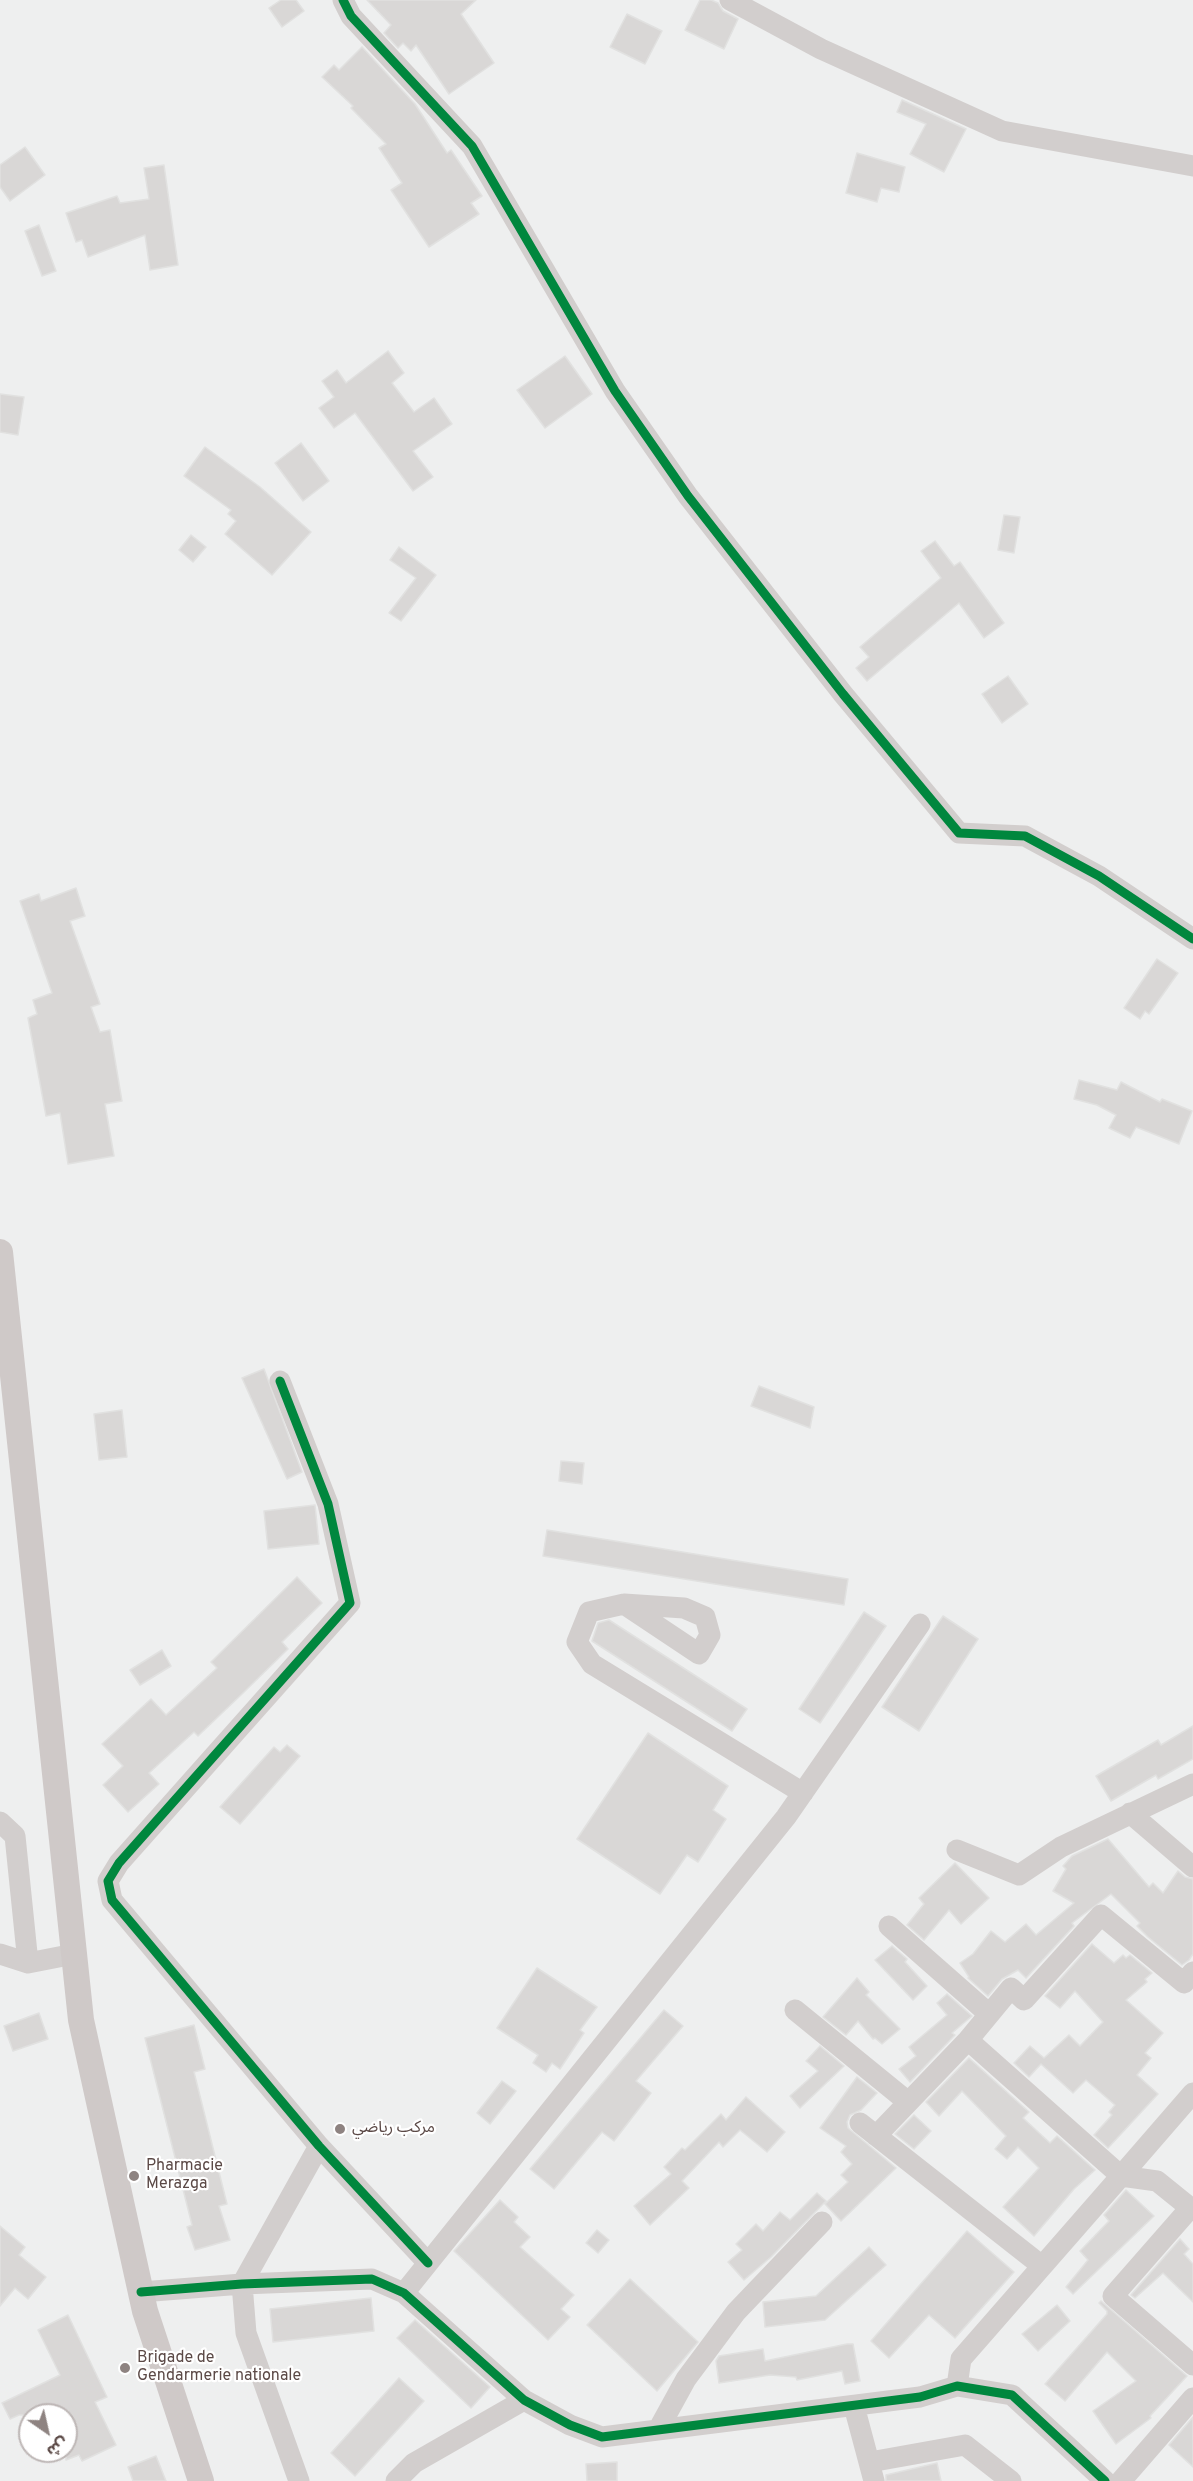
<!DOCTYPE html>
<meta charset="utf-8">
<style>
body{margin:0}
#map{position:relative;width:1193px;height:2481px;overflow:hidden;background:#eeefef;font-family:Overpass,"Noto Sans Arabic",sans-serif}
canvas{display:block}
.north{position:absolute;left:18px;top:2403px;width:60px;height:60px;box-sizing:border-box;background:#fff;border:2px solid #bdb6b5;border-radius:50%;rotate:146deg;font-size:16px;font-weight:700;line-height:24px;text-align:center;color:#5b4946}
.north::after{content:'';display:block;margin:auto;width:21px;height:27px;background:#8e8381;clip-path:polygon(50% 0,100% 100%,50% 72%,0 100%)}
</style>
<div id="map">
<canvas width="1193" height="2481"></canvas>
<div class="north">ش</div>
</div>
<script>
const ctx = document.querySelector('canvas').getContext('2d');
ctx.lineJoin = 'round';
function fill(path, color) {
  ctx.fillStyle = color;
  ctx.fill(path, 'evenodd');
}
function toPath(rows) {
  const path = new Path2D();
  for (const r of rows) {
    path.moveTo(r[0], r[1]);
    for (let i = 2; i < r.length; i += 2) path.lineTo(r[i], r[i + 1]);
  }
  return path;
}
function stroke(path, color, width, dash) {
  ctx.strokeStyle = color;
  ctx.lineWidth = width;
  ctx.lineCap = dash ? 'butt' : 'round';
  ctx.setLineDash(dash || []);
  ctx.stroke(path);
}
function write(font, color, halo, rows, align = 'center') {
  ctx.font = font + ' Overpass,"Noto Sans Arabic",sans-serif';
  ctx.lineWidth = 4.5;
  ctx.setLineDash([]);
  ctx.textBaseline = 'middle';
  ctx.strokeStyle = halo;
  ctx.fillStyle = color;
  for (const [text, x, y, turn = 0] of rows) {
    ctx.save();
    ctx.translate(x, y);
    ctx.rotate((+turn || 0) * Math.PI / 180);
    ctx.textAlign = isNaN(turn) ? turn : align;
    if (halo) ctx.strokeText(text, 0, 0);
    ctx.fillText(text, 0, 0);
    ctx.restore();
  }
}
const building = toPath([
 [281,0,296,0,304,11,282,27,269,8,281,0],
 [367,0,476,0,461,14,494,63,449,94,416,45,411,51,403,43,398,48,384,33,391,25,367,0],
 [700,0,711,0,718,3,723,11,738,19,724,49,685,30,700,0],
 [627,14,662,31,645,64,610,47,627,14],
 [362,47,415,104,447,153,451,150,482,196,471,203,479,214,429,247,391,190,402,183,379,148,386,144,351,108,353,106,322,77,334,65,339,70,362,47],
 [902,100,966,129,944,172,910,154,926,124,897,112,902,100],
 [25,147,45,175,10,201,0,187,0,165,25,147],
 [857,153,905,167,899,192,881,188,877,202,846,193,857,153],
 [164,165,178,265,150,270,145,235,88,257,82,240,76,242,66,213,117,196,120,203,149,199,144,168,164,165],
 [39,225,56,271,42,276,25,231,39,225],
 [388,351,404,373,392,383,414,412,434,398,452,424,413,451,433,477,413,491,355,413,334,428,319,408,334,397,322,381,337,370,346,383,388,351],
 [565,356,592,394,545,428,517,390,565,356],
 [0,394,24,397,18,435,0,432,0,394],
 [301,443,329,481,303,501,275,463,301,443],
 [205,447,260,487,311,532,272,575,225,534,236,521,228,514,231,510,184,476,205,447],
 [1004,515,1020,517,1014,553,998,550,1004,515],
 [191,535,206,547,193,562,179,550,191,535],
 [935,541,954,566,960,562,1004,623,984,638,959,603,867,681,856,668,869,657,860,647,941,578,921,551,935,541],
 [399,547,436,575,401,621,389,613,416,578,390,560,399,547],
 [1008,676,1028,704,1002,723,982,694,1008,676],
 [76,888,85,916,70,921,100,1004,91,1007,100,1032,110,1030,122,1101,105,1104,114,1156,68,1164,60,1113,46,1116,28,1018,37,1014,33,1000,52,993,20,901,39,894,41,901,76,888],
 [1157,959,1178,973,1149,1014,1145,1011,1140,1019,1124,1008,1157,959],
 [1079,1080,1117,1090,1121,1082,1160,1102,1162,1099,1192,1111,1179,1144,1136,1127,1130,1138,1109,1128,1116,1115,1097,1105,1074,1099,1079,1080],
 [264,1369,302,1472,287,1479,242,1378,264,1369],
 [759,1386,814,1407,810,1428,751,1406,759,1386],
 [122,1410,127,1457,99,1460,94,1414,122,1410],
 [561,1461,584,1463,582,1484,559,1481,561,1461],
 [315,1505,319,1544,268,1549,264,1511,315,1505],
 [547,1530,848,1579,844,1605,543,1556,547,1530],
 [297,1577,322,1603,282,1642,288,1649,242,1694,198,1736,194,1732,149,1773,159,1784,128,1812,103,1785,123,1766,102,1744,151,1699,166,1715,217,1668,211,1662,297,1577],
 [864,1612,886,1626,820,1723,799,1709,864,1612],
 [943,1616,978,1639,919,1731,882,1707,943,1616],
 [609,1620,747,1709,732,1731,592,1641,598,1623,609,1620],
 [162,1650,171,1666,140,1685,130,1670,162,1650],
 [1193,1726,1193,1759,1158,1779,1156,1775,1111,1801,1096,1776,1158,1740,1161,1745,1193,1726],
 [648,1733,728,1786,713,1810,726,1819,698,1862,687,1855,660,1894,577,1839,648,1733],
 [287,1745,300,1756,240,1824,220,1807,274,1747,280,1752,287,1745],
 [1108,1839,1149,1887,1153,1883,1163,1893,1178,1871,1185,1877,1193,1879,1193,1954,1189,1960,1182,1965,1148,1937,1137,1926,1140,1923,1111,1894,1072,1923,1074,1926,1026,1978,1018,1970,1002,1979,988,1996,968,1978,969,1977,960,1963,973,1954,991,1931,1005,1942,1026,1924,1036,1935,1074,1903,1053,1891,1066,1869,1063,1866,1072,1856,1108,1839],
 [955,1863,989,1898,961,1924,949,1910,924,1940,907,1925,924,1904,919,1898,955,1863],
 [1092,1944,1114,1963,1123,1955,1126,1958,1130,1955,1152,1973,1145,1979,1147,1982,1126,2000,1163,2033,1145,2053,1151,2058,1137,2075,1158,2094,1108,2148,1094,2135,1112,2115,1109,2112,1115,2105,1086,2080,1073,2093,1041,2064,1029,2077,1014,2063,1030,2046,1044,2058,1069,2035,1080,2046,1103,2022,1075,1991,1060,2008,1045,1996,1092,1944],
 [892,1946,907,1959,905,1962,927,1986,913,2000,875,1960,892,1946],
 [537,1968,597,2007,580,2030,584,2033,560,2069,552,2063,546,2072,533,2063,538,2055,497,2028,537,1968],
 [857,1978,869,1992,866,1995,900,2029,882,2044,875,2038,873,2039,858,2021,846,2035,823,2017,857,1978],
 [947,1994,972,2016,952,2033,955,2035,910,2082,899,2069,916,2056,909,2047,947,2015,937,2003,947,1994],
 [664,2010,683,2026,636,2081,651,2093,614,2141,602,2132,554,2189,530,2169,664,2010],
 [39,2013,48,2039,13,2051,4,2026,39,2013],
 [194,2025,205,2069,194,2072,227,2204,219,2206,230,2240,195,2250,187,2227,192,2225,145,2038,194,2025],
 [820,2046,844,2066,800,2108,790,2096,818,2071,806,2061,820,2046],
 [969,2058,1029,2112,1023,2118,1050,2143,1057,2136,1095,2170,1074,2189,1034,2236,1003,2207,1039,2168,1018,2147,1007,2159,995,2149,1006,2136,962,2091,939,2116,926,2102,969,2058],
 [857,2077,877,2093,861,2110,850,2115,847,2122,848,2128,896,2168,841,2221,825,2204,848,2182,841,2175,852,2164,841,2152,846,2146,820,2128,857,2077],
 [502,2081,516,2091,490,2124,477,2113,502,2081],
 [746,2097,785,2132,767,2152,740,2130,723,2147,719,2142,682,2181,689,2188,650,2225,634,2206,671,2174,664,2167,682,2148,685,2150,721,2114,726,2120,746,2097],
 [914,2115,931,2131,914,2149,895,2134,914,2115],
 [1126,2190,1154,2216,1073,2294,1066,2287,1088,2260,1080,2251,1109,2221,1104,2215,1126,2190],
 [817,2193,826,2201,771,2257,744,2280,728,2262,742,2250,736,2244,756,2224,763,2231,780,2212,790,2220,817,2193],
 [500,2200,518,2217,514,2222,530,2237,520,2247,574,2295,561,2309,570,2317,548,2340,454,2251,500,2200],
 [0,2226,25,2247,19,2255,46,2277,28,2299,15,2288,0,2306,0,2226],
 [597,2230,609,2240,598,2253,586,2243,597,2230],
 [967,2231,1014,2272,955,2338,929,2315,889,2358,871,2341,967,2231],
 [1180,2239,1189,2249,1184,2254,1193,2264,1193,2302,1163,2273,1135,2298,1131,2295,1180,2239],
 [869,2247,886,2265,825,2320,765,2327,763,2302,816,2296,869,2247],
 [630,2279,698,2342,657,2391,587,2325,630,2279],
 [371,2298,374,2331,273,2342,270,2309,371,2298],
 [1101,2301,1187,2376,1150,2416,1151,2418,1116,2444,1093,2411,1136,2381,1107,2352,1065,2401,1045,2384,1107,2314,1107,2311,1099,2303,1101,2301],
 [1057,2305,1070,2321,1038,2351,1022,2334,1057,2305],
 [68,2315,107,2397,95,2402,116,2445,82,2461,79,2455,66,2460,66,2415,19,2415,10,2419,2,2403,60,2375,38,2330,68,2315],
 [415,2320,490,2387,471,2408,397,2338,415,2320],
 [847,2344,853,2344,860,2381,845,2384,842,2371,797,2380,796,2377,770,2375,719,2383,716,2361,719,2356,763,2349,765,2361,847,2344],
 [399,2378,424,2401,355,2476,331,2453,399,2378],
 [1193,2417,1193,2467,1169,2445,1193,2417],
 [156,2456,166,2481,133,2481,128,2467,156,2456],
 [617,2462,617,2481,587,2481,586,2464,617,2462],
 [937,2463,941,2481,886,2481,886,2475,937,2463]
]);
fill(building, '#d9d7d6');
stroke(building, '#e1e1e0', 1.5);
stroke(toPath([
 [343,0,351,16,472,146,615,391,688,496,843,694,959,833,1025,836,1099,876,1193,939],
 [730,0,821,49,1002,131,1193,166],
 [280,1381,328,1504,350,1603,119,1863,108,1881,112,1900,319,2146,428,2263],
 [624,1604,684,1608,705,1617,710,1635,699,1654,624,1604,589,1612,577,1642,592,1664,803,1793],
 [1130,1813,1193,1867],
 [0,1822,15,1836,28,1963,74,1954],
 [957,1850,1019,1875,1061,1847,1193,1784],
 [889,1926,989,2014],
 [0,1954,28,1963],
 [795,2010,908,2102],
 [968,2040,1121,2176,1193,2093],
 [860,2123,1042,2266],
 [876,2136,968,2040,1011,1988,1024,2000,1101,1915,1184,1983,1193,1972],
 [1191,2207,1113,2296,1193,2365],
 [141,2292,242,2284,372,2279,404,2293,524,2400,570,2425,602,2437,920,2397,957,2386,1012,2395,1105,2481],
 [404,2293,786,1817,920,1624],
 [957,2386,961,2359,1121,2176,1157,2181,1193,2210],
 [854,2406,874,2481],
 [658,2430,686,2379,736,2312,822,2222],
 [870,2462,965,2445,1011,2481],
 [299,2481,246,2333,242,2284,319,2146],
 [396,2481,414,2463,524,2400],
 [1121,2481,1193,2398]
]), '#d2cecd', 21);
stroke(toPath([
 [0,1252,81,2020,145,2311,201,2481]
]), '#cfc9c8', 26);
stroke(toPath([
 [343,0,351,16,472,146,615,391,688,496,843,694,959,833,1025,836,1099,876,1193,939],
 [280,1381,328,1504,350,1603,119,1863,108,1881,112,1900,319,2146,428,2263],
 [141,2292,242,2284,372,2279,404,2293,524,2400,570,2425,602,2437,920,2397,957,2386,1012,2395,1105,2481]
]), '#00873e', 9);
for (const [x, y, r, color] of [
 [340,2129,6,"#8e8381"],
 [134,2176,6,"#8e8381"],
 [125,2368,6,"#8e8381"]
]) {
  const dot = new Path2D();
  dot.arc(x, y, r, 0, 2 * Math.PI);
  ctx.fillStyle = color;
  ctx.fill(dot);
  stroke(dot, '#fff', 2);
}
write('16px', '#5b4946', '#fff', [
 ["مركب رياضي",352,2129],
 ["Pharmacie",146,2167],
 ["Merazga",146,2185],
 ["Brigade de",137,2359],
 ["Gendarmerie nationale",137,2377]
], 'left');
</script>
